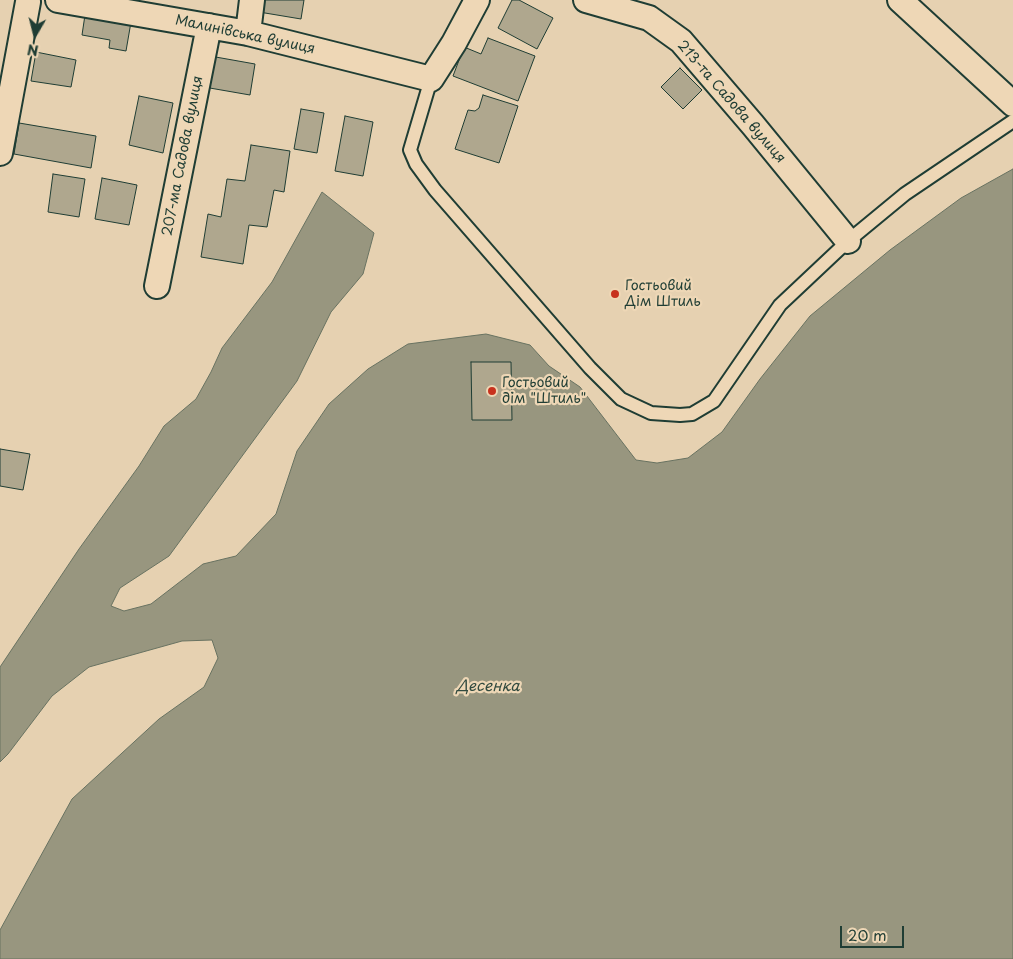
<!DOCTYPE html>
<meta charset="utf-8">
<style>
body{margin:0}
#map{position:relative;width:1013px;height:959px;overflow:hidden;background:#e6d1b1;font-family:"Playpen Sans",sans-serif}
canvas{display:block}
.north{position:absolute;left:10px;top:10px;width:50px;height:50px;-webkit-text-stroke:4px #eed7b6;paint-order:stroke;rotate:188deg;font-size:14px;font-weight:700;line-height:20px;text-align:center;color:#1f3d34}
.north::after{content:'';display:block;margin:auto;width:18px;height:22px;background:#1f3d34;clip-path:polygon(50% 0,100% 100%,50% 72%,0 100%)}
.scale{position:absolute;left:840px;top:926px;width:64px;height:22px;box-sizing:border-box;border:2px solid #1f3d34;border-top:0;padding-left:6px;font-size:15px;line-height:18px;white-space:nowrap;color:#1f3d34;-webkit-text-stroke:4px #eed7b6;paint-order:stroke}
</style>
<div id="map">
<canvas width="1013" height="959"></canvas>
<div class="north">N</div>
<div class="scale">20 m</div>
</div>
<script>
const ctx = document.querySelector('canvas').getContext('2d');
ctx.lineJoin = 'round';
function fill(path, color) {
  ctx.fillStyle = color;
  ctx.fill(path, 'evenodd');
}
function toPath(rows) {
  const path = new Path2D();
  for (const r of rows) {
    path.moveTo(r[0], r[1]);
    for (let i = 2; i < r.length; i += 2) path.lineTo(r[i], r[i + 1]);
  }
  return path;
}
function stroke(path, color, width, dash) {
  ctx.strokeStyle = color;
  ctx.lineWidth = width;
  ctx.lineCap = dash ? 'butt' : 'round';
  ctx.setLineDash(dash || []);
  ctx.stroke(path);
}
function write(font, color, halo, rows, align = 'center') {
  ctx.font = font + ' "Playpen Sans",sans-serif';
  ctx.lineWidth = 4.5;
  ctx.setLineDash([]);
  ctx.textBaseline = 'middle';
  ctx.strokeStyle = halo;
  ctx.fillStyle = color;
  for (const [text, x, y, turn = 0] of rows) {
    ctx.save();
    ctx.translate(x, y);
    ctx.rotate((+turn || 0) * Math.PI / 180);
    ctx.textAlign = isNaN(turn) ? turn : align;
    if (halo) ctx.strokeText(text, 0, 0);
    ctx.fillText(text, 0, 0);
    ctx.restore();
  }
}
const water = toPath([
 [1013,169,1013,959,0,959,0,930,72,799,159,719,204,687,218,658,212,640,182,641,89,667,52,696,8,754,0,762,0,667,79,549,139,466,164,426,196,399,211,372,222,348,272,282,322,192,374,233,363,274,331,312,297,381,169,556,120,588,111,606,124,611,151,604,203,564,236,556,276,514,297,451,329,404,368,369,408,344,486,334,530,345,549,366,580,387,636,460,657,463,688,458,722,432,760,379,810,316,890,250,961,198,1013,169]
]);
fill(water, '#98967f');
stroke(water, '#687261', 1);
const building = toPath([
 [261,0,304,0,301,19,259,12,261,0],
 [512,0,519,0,553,18,537,49,498,28,512,0],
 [85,15,131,22,126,51,109,48,110,40,82,35,85,15],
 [488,38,535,56,518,101,453,76,464,47,481,54,488,38],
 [36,52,76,60,71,87,31,81,36,52],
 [210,56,255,64,250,95,204,87,210,56],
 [680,68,702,90,683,109,661,87,680,68],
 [483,95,518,106,499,163,455,149,468,110,475,111,479,108,483,95],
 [139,96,173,103,163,153,129,145,139,96],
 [301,109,324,113,317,153,294,149,301,109],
 [345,116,373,122,363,176,335,171,345,116],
 [19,123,96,136,91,168,14,154,19,123],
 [251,145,290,151,284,192,274,190,267,227,249,225,243,264,201,257,208,214,221,217,227,179,245,181,251,145],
 [53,174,85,179,79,217,48,212,53,174],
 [102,178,137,185,129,225,95,219,102,178],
 [471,362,511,362,512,420,472,420,471,362],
 [0,449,30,454,23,490,0,486,0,449]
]);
fill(building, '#afa78e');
stroke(building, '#1f3d34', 1);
const service = toPath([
 [431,79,410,150,416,164,435,190,590,368,621,399,651,413,680,415,692,414,714,401,780,305,848,241,905,194,1013,121]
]);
const minor = toPath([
 [58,0,248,33,431,79,454,43,477,0],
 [586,0,649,18,681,41,753,125,848,241],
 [900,0,1013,104],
 [248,33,252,0],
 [0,153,28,2],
 [157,286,209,26]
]);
stroke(service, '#1f3d34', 16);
stroke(minor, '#1f3d34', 28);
stroke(service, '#eed7b6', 12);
stroke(minor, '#eed7b6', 24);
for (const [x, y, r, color] of [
 [615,294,5,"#c8321e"],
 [492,391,5,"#c8321e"]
]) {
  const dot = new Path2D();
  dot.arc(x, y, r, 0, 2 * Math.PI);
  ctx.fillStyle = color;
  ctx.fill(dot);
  stroke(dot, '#eed7b6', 2);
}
write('14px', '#1f3d34', '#eed7b6', [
 ["Малинівська вулиця",245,35,12],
 ["213-та Садова вулиця",731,102,49],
 ["207-ма Садова вулиця",183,156,-79]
]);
write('14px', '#1f3d34', '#eed7b6', [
 ["Гостьовий",625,286],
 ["Дім Штиль",625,302],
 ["Гостьовий",502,383],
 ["дім \"Штиль\"",502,399]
], 'left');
write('italic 15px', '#314a3f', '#eed7b6', [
 ["Десенка",488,687]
]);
</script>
